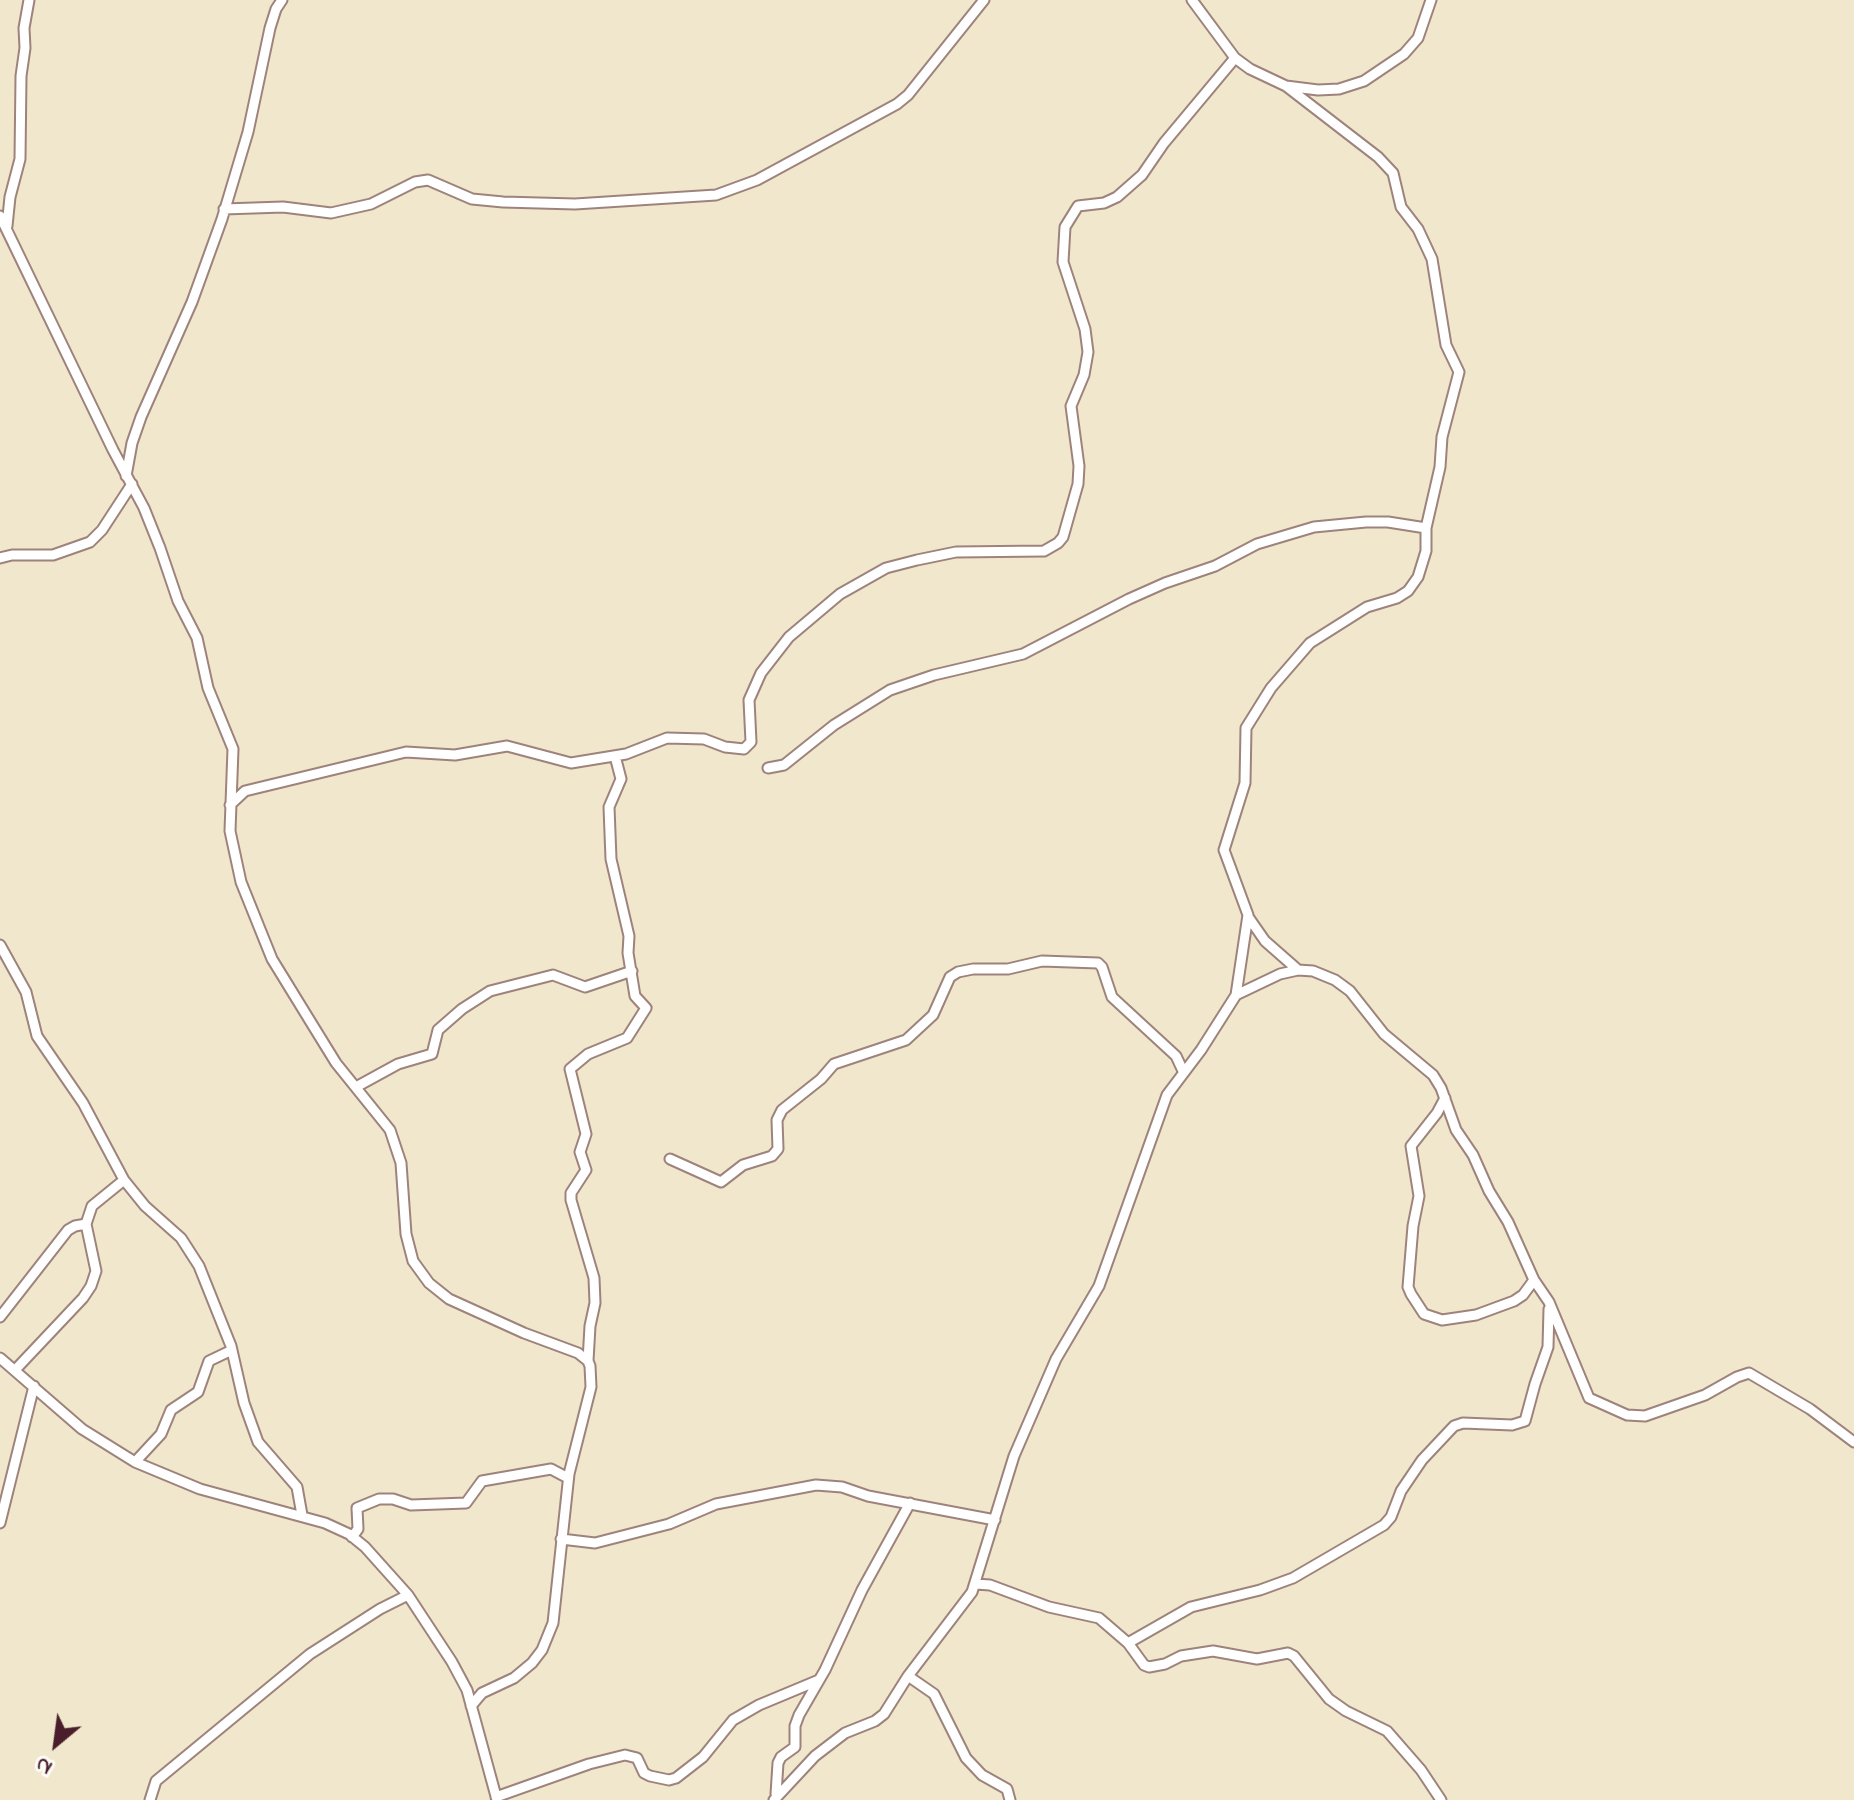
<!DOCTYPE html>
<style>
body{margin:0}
#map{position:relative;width:1854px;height:1800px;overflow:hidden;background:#f1e7cc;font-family:"Indie Flower",sans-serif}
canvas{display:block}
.north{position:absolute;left:16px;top:1704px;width:80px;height:80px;-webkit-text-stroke:6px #fdfcf7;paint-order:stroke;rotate:209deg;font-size:22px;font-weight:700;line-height:32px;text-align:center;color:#4a1f2b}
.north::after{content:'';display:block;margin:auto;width:28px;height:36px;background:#4a1f2b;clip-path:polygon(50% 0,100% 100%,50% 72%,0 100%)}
</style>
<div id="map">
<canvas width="1854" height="1800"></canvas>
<div class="north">N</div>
</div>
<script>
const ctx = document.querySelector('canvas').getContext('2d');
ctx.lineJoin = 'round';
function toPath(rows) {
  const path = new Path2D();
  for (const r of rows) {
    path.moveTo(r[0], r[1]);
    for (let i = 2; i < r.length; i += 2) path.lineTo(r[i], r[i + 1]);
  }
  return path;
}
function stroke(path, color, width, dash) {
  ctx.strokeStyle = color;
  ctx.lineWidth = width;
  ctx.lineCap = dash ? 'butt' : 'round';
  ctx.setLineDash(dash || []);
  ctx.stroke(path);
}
const minor = toPath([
 [1192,0,1235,58,1250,69,1286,86,1318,90,1339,89,1364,81,1404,54,1418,38,1431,0],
 [224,209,283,207,331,213,371,204,415,182,428,180,472,199,503,202,575,204,716,195,757,180,897,104,908,95,984,0],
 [0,216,113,450,144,508,160,548,178,601,197,638,208,688,233,749,230,831,241,882,272,959,315,1029,336,1063,390,1130,401,1163,406,1234,413,1261,429,1283,449,1299,524,1333,578,1353,588,1361,590,1366,591,1387,569,1474,553,1623,542,1650,532,1663,514,1678,482,1693,471,1706],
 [7,226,10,197,20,159,21,76,25,48,24,28,29,0],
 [126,476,132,443,141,417,192,302,222,219,248,132,270,28,276,9,282,0],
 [0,558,12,555,53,555,90,542,102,530,132,484],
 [768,768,784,765,834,725,890,690,934,675,1023,654,1129,599,1165,583,1215,566,1257,544,1314,527,1366,522,1388,522,1426,528],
 [230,805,245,791,406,752,455,755,507,746,571,763,626,754,667,738,704,739,725,747,744,749,751,742,749,700,761,673,789,637,840,594,886,568,917,560,956,552,1044,551,1058,543,1063,537,1078,484,1079,466,1071,406,1084,375,1088,352,1085,329,1063,262,1065,227,1078,206,1104,203,1117,197,1142,175,1164,143,1235,58],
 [1249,918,1265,941,1298,970],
 [0,945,26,992,37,1036,83,1103,124,1180,145,1206,181,1238,199,1266,231,1346,244,1403,258,1442,297,1487,302,1515],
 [1236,995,1248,915,1224,850,1245,783,1246,728,1271,688,1310,643,1367,607,1397,598,1408,591,1418,577,1426,551,1426,528,1440,467,1442,437,1459,372,1446,345,1432,259,1418,229,1401,207,1393,173,1378,157,1286,86],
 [356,1087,398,1064,432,1054,438,1030,462,1009,490,991,553,975,585,987,632,971],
 [1445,1098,1437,1113,1411,1146,1419,1196,1413,1226,1408,1287,1411,1294,1424,1314,1442,1320,1476,1315,1514,1301,1523,1295,1534,1280],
 [670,1159,721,1182,743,1165,772,1156,778,1149,777,1120,782,1110,821,1079,834,1064,906,1040,933,1015,950,977,958,972,973,969,1008,969,1042,961,1098,963,1102,967,1112,997,1176,1056,1183,1071],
 [0,1317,68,1230,75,1226,86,1224,92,1206,124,1180],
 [0,1358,82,1429,135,1462,200,1489,325,1523,349,1534,365,1547,408,1595,452,1662,467,1690,497,1800],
 [588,1361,590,1326,595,1303,594,1278,571,1200,571,1193,586,1170,580,1152,586,1134,570,1069,588,1054,627,1038,646,1008,635,996,628,953,629,936,611,859,609,807,621,779,615,756],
 [16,1369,83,1298,91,1286,96,1271,86,1224],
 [135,1462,161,1434,171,1410,198,1392,209,1361,232,1350],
 [0,1523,34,1386],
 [352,1537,358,1529,357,1508,379,1499,393,1499,411,1505,466,1503,482,1481,551,1469,568,1478],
 [561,1539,595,1543,669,1524,716,1504,816,1485,842,1487,868,1496,995,1520],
 [976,1584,990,1585,1049,1607,1099,1618,1128,1643,1144,1665,1149,1667,1165,1664,1181,1656,1213,1651,1257,1659,1288,1653,1294,1656,1329,1699,1346,1711,1387,1731,1421,1770,1441,1800],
 [1128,1643,1191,1607,1260,1590,1293,1578,1384,1525,1391,1517,1401,1491,1422,1460,1454,1426,1463,1423,1512,1425,1525,1421,1535,1384,1548,1347,1549,1309],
 [908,1676,934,1694,966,1758,982,1775,1007,1789,1010,1800],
 [776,1794,778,1763,781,1757,795,1747,795,1726,799,1715,825,1670,862,1590,910,1503],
 [496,1797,589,1764,625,1755,637,1758,644,1773,650,1776,669,1780,676,1778,703,1757,733,1720,759,1705,819,1680],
 [150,1800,156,1781,310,1654,380,1609,408,1595],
 [774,1800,815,1756,845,1733,875,1721,884,1714,908,1676,972,1592,1014,1456,1056,1359,1099,1286,1167,1095,1201,1050,1236,995,1280,974,1298,970,1313,971,1335,980,1350,991,1384,1034,1433,1075,1441,1088,1456,1130,1473,1155,1489,1191,1508,1222,1534,1280,1549,1302,1589,1398,1627,1415,1645,1416,1705,1395,1737,1377,1749,1373,1810,1409,1854,1442]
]);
stroke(minor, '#9e837c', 13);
stroke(minor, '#fff', 9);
</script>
